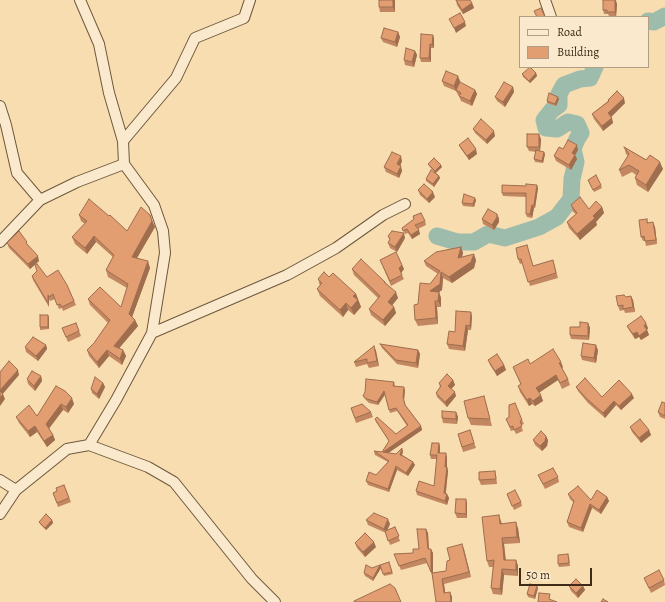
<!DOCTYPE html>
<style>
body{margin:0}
#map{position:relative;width:665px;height:602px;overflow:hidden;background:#f8ddb0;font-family:Alegreya,serif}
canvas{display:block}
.legend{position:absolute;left:519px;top:16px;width:130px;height:52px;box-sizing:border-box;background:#fae9cc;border:1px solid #af9d84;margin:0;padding:5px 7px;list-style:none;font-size:12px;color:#3f2b18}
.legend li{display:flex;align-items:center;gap:8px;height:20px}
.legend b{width:20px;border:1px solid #af9d84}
.scale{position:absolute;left:519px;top:568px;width:73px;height:18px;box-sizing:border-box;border:2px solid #3f2b18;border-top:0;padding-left:5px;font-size:12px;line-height:14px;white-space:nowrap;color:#3f2b18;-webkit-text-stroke:3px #fae9cc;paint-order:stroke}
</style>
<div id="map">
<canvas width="665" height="602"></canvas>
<ul class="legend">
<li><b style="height:5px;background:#fae9cc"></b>Road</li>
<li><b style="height:11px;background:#e29d71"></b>Building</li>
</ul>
<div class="scale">50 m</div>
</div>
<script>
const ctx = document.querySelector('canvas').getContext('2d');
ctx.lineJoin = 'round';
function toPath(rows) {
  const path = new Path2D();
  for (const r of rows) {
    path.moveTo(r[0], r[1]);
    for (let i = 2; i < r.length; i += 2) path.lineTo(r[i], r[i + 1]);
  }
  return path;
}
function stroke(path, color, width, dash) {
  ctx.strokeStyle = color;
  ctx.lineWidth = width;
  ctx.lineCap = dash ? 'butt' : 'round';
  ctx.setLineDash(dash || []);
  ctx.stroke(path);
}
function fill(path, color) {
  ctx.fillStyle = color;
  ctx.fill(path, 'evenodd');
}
stroke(toPath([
 [648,21,654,22,665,16],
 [437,236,457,242,474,242,488,234,505,238,539,227,557,217,571,199,572,179,576,162,573,149,577,139,581,133,577,124,568,122,557,129,546,128,544,120,552,110,559,105,559,94,564,85,580,79,590,78,595,67]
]), '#9dbcac', 17);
const minor = toPath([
 [80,0,99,44,109,93,123,141,124,164,154,205,163,231,165,253,152,333,116,400,89,445],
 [545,0,551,17],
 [0,106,6,125,17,173,40,200],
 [123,141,176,78,195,38,244,18,250,0],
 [0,242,40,200,77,182,124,164],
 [152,333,287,275,336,248,383,215,405,204],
 [0,480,16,490],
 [0,514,16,490,67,449,89,445,148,467,174,482,252,579,275,602]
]);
stroke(minor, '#6d583e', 12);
stroke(minor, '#fae9cc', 10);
fill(toPath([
 [395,0,395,12,380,12,379,7],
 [456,0,472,3,474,8,463,14,457,5],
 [603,0,616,0,617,4,616,17,609,16,608,14,604,14,603,10],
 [398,32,400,37,397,47,383,42,381,38],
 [433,35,434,39,434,48,431,48,431,62,421,62,420,58],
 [415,51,417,55,414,67,405,65,404,60],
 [536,73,537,76,530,83,523,77,522,74],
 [442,81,460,81,457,88,475,90,477,94,472,106,461,101,459,96,458,95,456,91,444,86],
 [513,87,514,92,505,107,497,101,495,97],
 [559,99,556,106,547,103,547,101],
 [608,100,625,103,611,117,613,123,603,131,594,119,592,114,608,101],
 [473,129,495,136,487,144,475,133],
 [541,139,540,151,545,154,543,163,535,162,534,159,536,152,529,151,527,147],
 [459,145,477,154,469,160,461,149],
 [624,147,663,169,648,192,637,185,635,178,636,175,632,172,622,177,619,170,628,156,626,154],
 [563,149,578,150,575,155,577,159,571,170,556,161,554,156],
 [402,161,400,166,402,171,399,178,386,172,384,167],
 [428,164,442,167,436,173,439,176,440,178,434,187,426,181,426,179,435,173,429,166],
 [588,180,601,185,602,188,594,192],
 [538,188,535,208,534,208,532,218,527,217,526,214,526,197,503,196,502,193],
 [418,190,435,197,429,203,420,195],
 [476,200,474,207,463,206,462,203],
 [571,205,589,209,602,207,604,213,596,222,597,225,580,240,569,228,567,222,576,214,573,212],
 [497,214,499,219,499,222,494,230,483,224,482,219],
 [79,215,127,231,150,215,155,227,137,258,150,268,132,317,135,320,138,326,119,348,123,350,126,356,122,365,109,356,99,368,89,356,87,350,94,343,108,323,90,305,88,299,121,307,127,288,108,277,106,270,113,257,96,242,87,254,75,244,72,237,85,224,81,221],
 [647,219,648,223,655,227,657,244,646,246,645,241,643,241,641,237],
 [425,221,426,225,418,229,420,234,412,239,408,233,405,234,402,228],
 [388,236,405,238,397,252,390,248,388,243,390,240],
 [7,243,39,261,30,269,9,248],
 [527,245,533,266,553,260,558,278,530,286,523,263,520,264,518,259],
 [461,247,463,253,462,257,476,260,474,268,452,283,443,278,442,290,439,292,441,298,441,307,437,307,438,324,418,326,415,320,418,304,430,284,438,274,426,266,424,261],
 [380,260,402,265,404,269,401,273,404,279,391,286],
 [352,269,385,282,386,283,398,298,392,305,394,307,396,313,385,326,371,315,369,309,378,298,354,275],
 [32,276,47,277,67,285,76,305,63,311,62,308,59,309,55,299,50,301,49,299,49,307,33,280],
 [329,277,356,294,361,307,354,315,348,310,343,317,320,296,317,289,320,286,318,279],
 [626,297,633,300,635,312,625,313,624,310,620,311,618,306],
 [48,315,49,318,49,329,40,330,40,327],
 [472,316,471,330,468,330,465,351,449,349,447,344,455,332],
 [76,323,81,336,68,342,62,328],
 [588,323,590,328,589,340,571,339,570,335,580,327],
 [627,326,648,328,647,330,649,335,641,340,639,337,635,339,629,330],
 [380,344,418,350,420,354,418,368,397,364,382,348],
 [46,345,47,349,38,361,26,352,25,347],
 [374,346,376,351,379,366,369,368,367,364,356,367,354,362],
 [598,350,596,363,582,360,581,356],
 [488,360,504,365,506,370,497,376,490,365],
 [530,364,563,367,562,368,568,379,570,385,562,389,558,380,539,393,543,401,535,406,532,404,529,406,520,392,518,386,521,385,513,367],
 [41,376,42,381,35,391,28,384,27,379],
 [453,380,455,385,451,389,456,396,447,407,437,397,436,393,440,388,439,383],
 [394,382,395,386,405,390,404,400,406,406,421,426,422,430,388,453,396,454,403,451,402,455,413,462,415,465,408,476,397,470,389,492,368,485,366,481,376,475,388,462,375,455,374,451,382,452,389,441,376,422,375,419,396,434,407,426,397,411,390,413,385,395,378,405,369,403,365,399,363,396],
 [103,383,105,387,99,399,92,393,91,389],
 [56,386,74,404,68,413,63,410,49,429,53,435,55,440,47,447,37,432,30,437,19,423,16,417,37,416],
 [576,387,602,397,634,398,621,410,616,405,605,418,588,403,578,391],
 [484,396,486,403,492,426,471,425,468,418],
 [665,403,665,419,660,417,658,412],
 [351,408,371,412,373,417,356,423],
 [456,412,458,417,457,424,443,423,442,418],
 [506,419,522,420,524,424,521,425,523,431,516,434,514,430,511,431],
 [630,427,649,430,651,435,641,443,632,432],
 [470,430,476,448,463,452,458,434],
 [533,440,548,440,547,446,542,451,535,445],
 [439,443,440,447,440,453,447,457,447,467,448,471,446,493,449,498,447,505,417,495,416,491,434,486,437,459,431,459,430,455],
 [495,471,496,475,497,484,481,485,479,480],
 [538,475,558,477,559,482,545,489],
 [64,485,71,502,58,507,53,493,57,491],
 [507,494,521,502,522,506,514,510],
 [568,494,591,500,607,497,609,501,601,514,592,508,583,532,569,527,567,522,574,503,570,499],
 [467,503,467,518,457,518,455,513],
 [52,520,53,523,46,530,40,524,39,522],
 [366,520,390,524,387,530,395,527,400,541,390,545,386,533,368,525],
 [501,521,502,524,518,528,520,543,504,544,506,560,516,560,518,566,518,576,504,575,502,595,493,594,491,588,493,567,489,567,487,561],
 [426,529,428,533,429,549,433,553,433,573,446,571,450,560,462,544,471,577,444,584,445,593,450,592,452,597,436,602,433,573,433,576,427,563,401,570,394,554,413,553,419,549],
 [355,543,376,547,365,557,357,548],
 [569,556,570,566,559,567,558,564],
 [389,562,393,574,384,576,380,565],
 [372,568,381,568,373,581,365,576,364,573],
 [644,578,664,580,665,585,651,593],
 [569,586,583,586,585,590,578,598,571,591],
 [538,588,535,599,528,597,527,594]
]), '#c28761');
fill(toPath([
 [393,0,395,0,395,12,393,7],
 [615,0,617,4,616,17,615,12],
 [472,3,474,8,463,14,462,10],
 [465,22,466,26,456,33,454,28],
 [398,32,400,37,397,47,395,42],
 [433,35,434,39,434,48,432,45],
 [430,44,431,48,431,62,429,58],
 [415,51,417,55,414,67,412,62],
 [536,73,537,76,530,83,529,81],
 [458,76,460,81,456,91,454,86],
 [513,87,514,92,505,107,503,102],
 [475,90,477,94,472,106,470,101],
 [558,97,559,99,556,106,555,104],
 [624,98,625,103,610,118,608,113],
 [612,118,613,123,603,131,602,126],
 [494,131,495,136,487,144,486,140],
 [539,134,541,139,540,152,539,147],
 [577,145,578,150,575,155,577,159,571,170,569,165,572,153],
 [476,149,477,154,469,160,467,156],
 [544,152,545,154,543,163,542,161],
 [401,156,402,161,399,169,397,164],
 [660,162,663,169,648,192,646,185],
 [441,165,442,167,435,173,435,171],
 [401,166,402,171,399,178,397,174],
 [439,176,440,178,434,187,433,184],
 [537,185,538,188,535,208,534,205],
 [433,192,435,197,429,203,427,199],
 [475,198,476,200,474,207,473,204],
 [532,205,534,208,532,218,530,214],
 [602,207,604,213,596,222,597,225,580,240,577,234],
 [497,214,499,219,499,222,494,230,492,225],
 [152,221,155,227,134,263,132,257],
 [653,222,655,227,657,244,656,240],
 [419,230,420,234,412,239,411,235],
 [404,233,405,238,397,252,395,247],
 [94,236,96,242,87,254,85,248],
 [461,247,463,253,460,264,458,258],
 [474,254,476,260,474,268,452,283,449,277],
 [38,256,39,261,30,269,28,264],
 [148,261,150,268,131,320,129,314],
 [402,265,404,269,401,273,399,268],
 [441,272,443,278,442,290,432,297,430,291],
 [396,292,398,298,390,308,388,302],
 [439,292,441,298,441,307,438,301],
 [356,294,361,307,354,315,351,308,353,296],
 [48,295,49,299,49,307,48,303],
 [631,296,633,300,635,312,633,307],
 [435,301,437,307,438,324,436,318],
 [346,303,348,310,343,317,340,310],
 [394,307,396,313,385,326,383,320],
 [471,312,472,316,471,330,470,326],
 [48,315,49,318,49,329,48,327],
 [135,320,138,326,116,352,114,346],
 [588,323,590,328,589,340,588,336],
 [646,323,648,328,646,331,644,326],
 [466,325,468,330,465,351,463,346],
 [647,330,649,335,641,340,639,336],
 [637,332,639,337,635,339,633,334],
 [46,345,47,349,38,361,36,356],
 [596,345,598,350,596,363,594,358],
 [374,346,376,351,379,366,377,361],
 [107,350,109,356,99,368,97,362],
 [123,350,126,356,122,365,120,359],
 [418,350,420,354,418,368,416,363],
 [561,362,563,367,561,369,559,363],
 [504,365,506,370,497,376,495,371],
 [18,370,19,375,1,396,0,390],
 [556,375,558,380,538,393,536,388],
 [41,376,42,381,35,391,34,386],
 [453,380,455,385,450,390,448,386],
 [103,383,105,387,99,399,97,394],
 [404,387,405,390,404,400,407,409,403,397],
 [384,391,385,394,378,405,377,402],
 [455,392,456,396,447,407,445,402],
 [3,394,5,399,0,406,0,398],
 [632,394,634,398,621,410,619,406],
 [541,395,543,401,535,406,533,401],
 [72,398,74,404,68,413,66,407],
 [530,398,532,404,529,406,527,400],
 [614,401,616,405,605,418,603,413],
 [61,404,63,410,48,429,46,424],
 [456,412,458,417,457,424,456,419],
 [35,426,37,432,30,437,28,431],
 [421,426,422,430,384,456,383,452],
 [649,430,651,435,641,443,639,438],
 [53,435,55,440,47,447,44,441],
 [546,436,548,440,547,446,542,451,540,446],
 [439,443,440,447,440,457,438,453],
 [402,448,403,451,401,459,400,455],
 [446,453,447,457,447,467,448,471,445,497,444,493],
 [413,462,415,465,408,476,406,473],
 [396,466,397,470,389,492,388,489],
 [447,494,449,498,447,505,445,501],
 [607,497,609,501,601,514,599,510],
 [466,499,467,503,467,518,466,514],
 [590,504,592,508,583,532,581,528],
 [499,515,501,521,502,530,500,524],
 [388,519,390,524,386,533,384,529],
 [52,520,53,523,46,530,45,528],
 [516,522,518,528,520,543,517,537],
 [426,529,428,533,429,553,428,549],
 [502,538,504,544,506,566,504,560],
 [374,542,376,547,365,557,363,552],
 [462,544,464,549,471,577,469,572],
 [431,549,433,553,433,576,431,572],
 [516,560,518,566,518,576,516,570],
 [380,565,381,568,373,581,373,578],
 [502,569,504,575,502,595,500,589],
 [442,579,444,584,446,598,444,593],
 [537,586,538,588,535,599,534,596],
 [583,586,585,590,578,598,576,593],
 [450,592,452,597,452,602,451,602]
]), '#9e6e4f');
const building = toPath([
 [379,0,393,0,393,7,379,7,379,0],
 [456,0,470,0,472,3,462,10,456,0],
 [603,0,615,0,615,12,607,12,607,10,603,10,603,0],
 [541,8,545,17,537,17,534,11,541,8],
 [460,13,465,22,454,28,449,19,460,13],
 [384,28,398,32,395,42,381,38,384,28],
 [421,34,433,35,432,45,430,44,429,58,420,58,421,34],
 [406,48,415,51,412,62,404,60,406,48],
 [530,67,536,73,529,81,522,74,530,67],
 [446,71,458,76,454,86,442,81,446,71],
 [460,82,475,90,470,101,459,96,461,93,456,90,460,82],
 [504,82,513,87,503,102,495,97,504,82],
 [617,91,624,98,608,113,612,118,602,126,592,114,609,101,608,100,617,91],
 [549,93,558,97,555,104,547,101,549,93],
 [481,119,494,131,486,140,473,129,481,119],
 [527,134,539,134,539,147,527,147,527,134],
 [468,138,476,149,467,156,459,145,468,138],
 [568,140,577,145,572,153,575,155,569,165,554,156,559,147,563,149,568,140],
 [624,147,646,160,650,155,660,162,646,185,635,178,639,171,629,165,619,170,629,154,624,147],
 [536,150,544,152,542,161,534,159,536,150],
 [392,152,401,156,397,164,401,166,397,174,384,167,392,152],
 [434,158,441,165,435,171,428,164,434,158],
 [431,170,439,176,433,184,426,179,431,170],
 [596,175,601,185,593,190,588,180,596,175],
 [424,184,433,192,427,199,418,190,424,184],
 [526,184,537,185,534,205,532,205,530,214,526,214,526,193,502,193,502,185,526,186,526,184],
 [464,194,475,198,473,204,462,203,464,194],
 [580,197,589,209,596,201,602,207,593,216,595,218,577,234,567,222,577,213,571,205,580,197],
 [89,199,109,216,110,215,127,231,141,207,150,215,152,221,132,257,148,261,129,314,135,320,114,346,123,350,120,359,107,350,97,362,87,350,94,343,110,320,88,299,100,287,121,307,128,284,106,270,114,255,94,236,85,248,72,237,87,221,79,215,89,199],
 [488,209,497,214,497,217,492,225,482,219,488,209],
 [421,213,425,221,415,225,419,230,411,235,407,229,403,231,402,228,414,219,413,216,421,213],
 [647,219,647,223,653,222,656,240,645,241,644,236,641,237,639,220,647,219],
 [19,231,27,242,26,243,38,256,28,264,7,243,19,231],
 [392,231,404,233,395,247,388,243,390,239,388,236,392,231],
 [527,245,533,266,553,260,556,273,528,282,521,259,518,259,516,248,527,245],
 [461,247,458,258,474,254,471,262,449,277,441,272,440,284,430,291,439,292,438,301,435,301,436,318,415,320,414,305,418,304,420,283,430,284,440,271,424,261,436,252,461,247],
 [396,252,402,265,399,268,402,275,390,281,380,260,396,252],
 [361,259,385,282,384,282,396,292,388,302,394,307,383,320,369,309,380,296,352,269,361,259],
 [37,264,47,277,58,270,67,285,74,301,62,307,60,304,57,305,53,294,49,297,48,295,48,303,32,276,37,271,35,265,37,264],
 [324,272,329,277,333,273,356,294,353,296,358,300,351,308,346,303,340,310,317,289,322,283,318,279,324,272],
 [624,295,626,297,631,296,633,307,623,309,623,305,618,306,616,296,624,295],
 [456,311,471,312,470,326,466,325,463,346,447,344,449,331,455,332,456,311],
 [40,315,48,315,48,327,40,327,40,315],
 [641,316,646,323,644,326,647,330,639,336,637,332,633,334,627,326,641,316],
 [580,322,588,323,588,336,570,335,570,327,580,327,580,322],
 [76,323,79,331,66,337,62,328,76,323],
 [33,337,46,345,36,356,25,347,33,337],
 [583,343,596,345,594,358,581,356,583,343],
 [380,344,418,350,416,363,396,360,380,344],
 [374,346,377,361,367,363,367,359,354,362,374,346],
 [553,349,561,362,559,363,568,379,560,383,556,375,536,388,541,395,533,401,530,398,527,400,518,386,521,384,513,367,528,359,530,364,553,349],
 [497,354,504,365,495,371,488,360,497,354],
 [9,361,18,370,0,390,0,372,9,361],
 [32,371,41,376,34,386,27,379,32,371],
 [447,374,453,380,448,386,455,392,445,402,436,393,441,386,439,383,447,374],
 [95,377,103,383,97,394,91,389,95,377],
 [585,378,602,397,619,380,632,394,619,406,614,401,603,413,587,399,576,387,585,378],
 [366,379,394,382,393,386,404,387,403,397,405,405,421,426,383,452,396,454,402,448,400,455,403,456,413,462,406,473,396,466,388,489,366,481,369,472,376,475,389,461,374,451,382,452,389,441,375,419,377,417,396,434,408,425,396,408,389,410,384,391,377,402,367,399,363,396,365,392,366,379],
 [56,386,65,391,72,398,66,407,61,404,46,424,53,435,44,441,35,426,28,431,16,417,29,405,37,416,56,386],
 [0,391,3,394,0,398,0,391],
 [484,396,490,419,468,418,464,401,484,396],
 [662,402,665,403,665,416,658,412,662,402],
 [515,403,522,420,520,421,522,426,514,430,513,426,510,427,506,419,509,417,509,405,515,403],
 [362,404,371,412,355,418,351,408,362,404],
 [442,411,456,412,456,419,442,418,442,411],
 [640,419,649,430,639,438,630,427,640,419],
 [470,430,474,443,462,447,458,434,470,430],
 [541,431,546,436,545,441,540,446,533,440,541,431],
 [432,443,439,443,438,453,446,453,445,467,447,467,444,493,447,494,445,501,416,491,419,481,434,486,437,455,430,455,432,443],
 [553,468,558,477,543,484,538,475,553,468],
 [495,471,496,479,479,480,479,472,495,471],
 [64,485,69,498,57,503,53,493,57,491,56,488,64,485],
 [578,486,591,500,597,490,607,497,599,510,590,504,581,528,567,522,574,501,568,494,578,486],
 [515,490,521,502,512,506,507,494,515,490],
 [456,499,466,499,466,514,455,513,456,499],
 [374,513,388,519,384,529,366,520,374,513],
 [46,514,52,520,45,528,39,522,46,514],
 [499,515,500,524,516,522,517,537,502,538,504,560,516,560,516,570,502,569,500,589,491,588,494,560,487,561,482,517,499,515],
 [395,527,399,536,388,541,385,531,395,527],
 [417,529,426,529,428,549,431,549,431,572,425,558,399,566,394,554,413,553,413,549,419,549,417,529],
 [365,533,374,542,363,552,355,543,365,533],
 [462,544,469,572,442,579,444,593,450,592,451,602,436,602,432,573,446,571,447,561,450,560,447,548,462,544],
 [568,554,569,563,558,564,558,555,568,554],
 [389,562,392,572,383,574,380,565,389,562],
 [366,565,372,568,380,565,373,578,364,573,366,565],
 [659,570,664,580,649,588,644,578,659,570],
 [576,579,583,586,576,593,569,586,576,579],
 [390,584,395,588,401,602,354,602,354,601,390,584],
 [530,584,537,586,534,596,527,594,530,584],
 [539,593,550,594,549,599,557,602,538,602,539,593],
 [603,599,608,602,601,602,603,599]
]);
fill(building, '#e29d71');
stroke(building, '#9e6e4f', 1);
</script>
